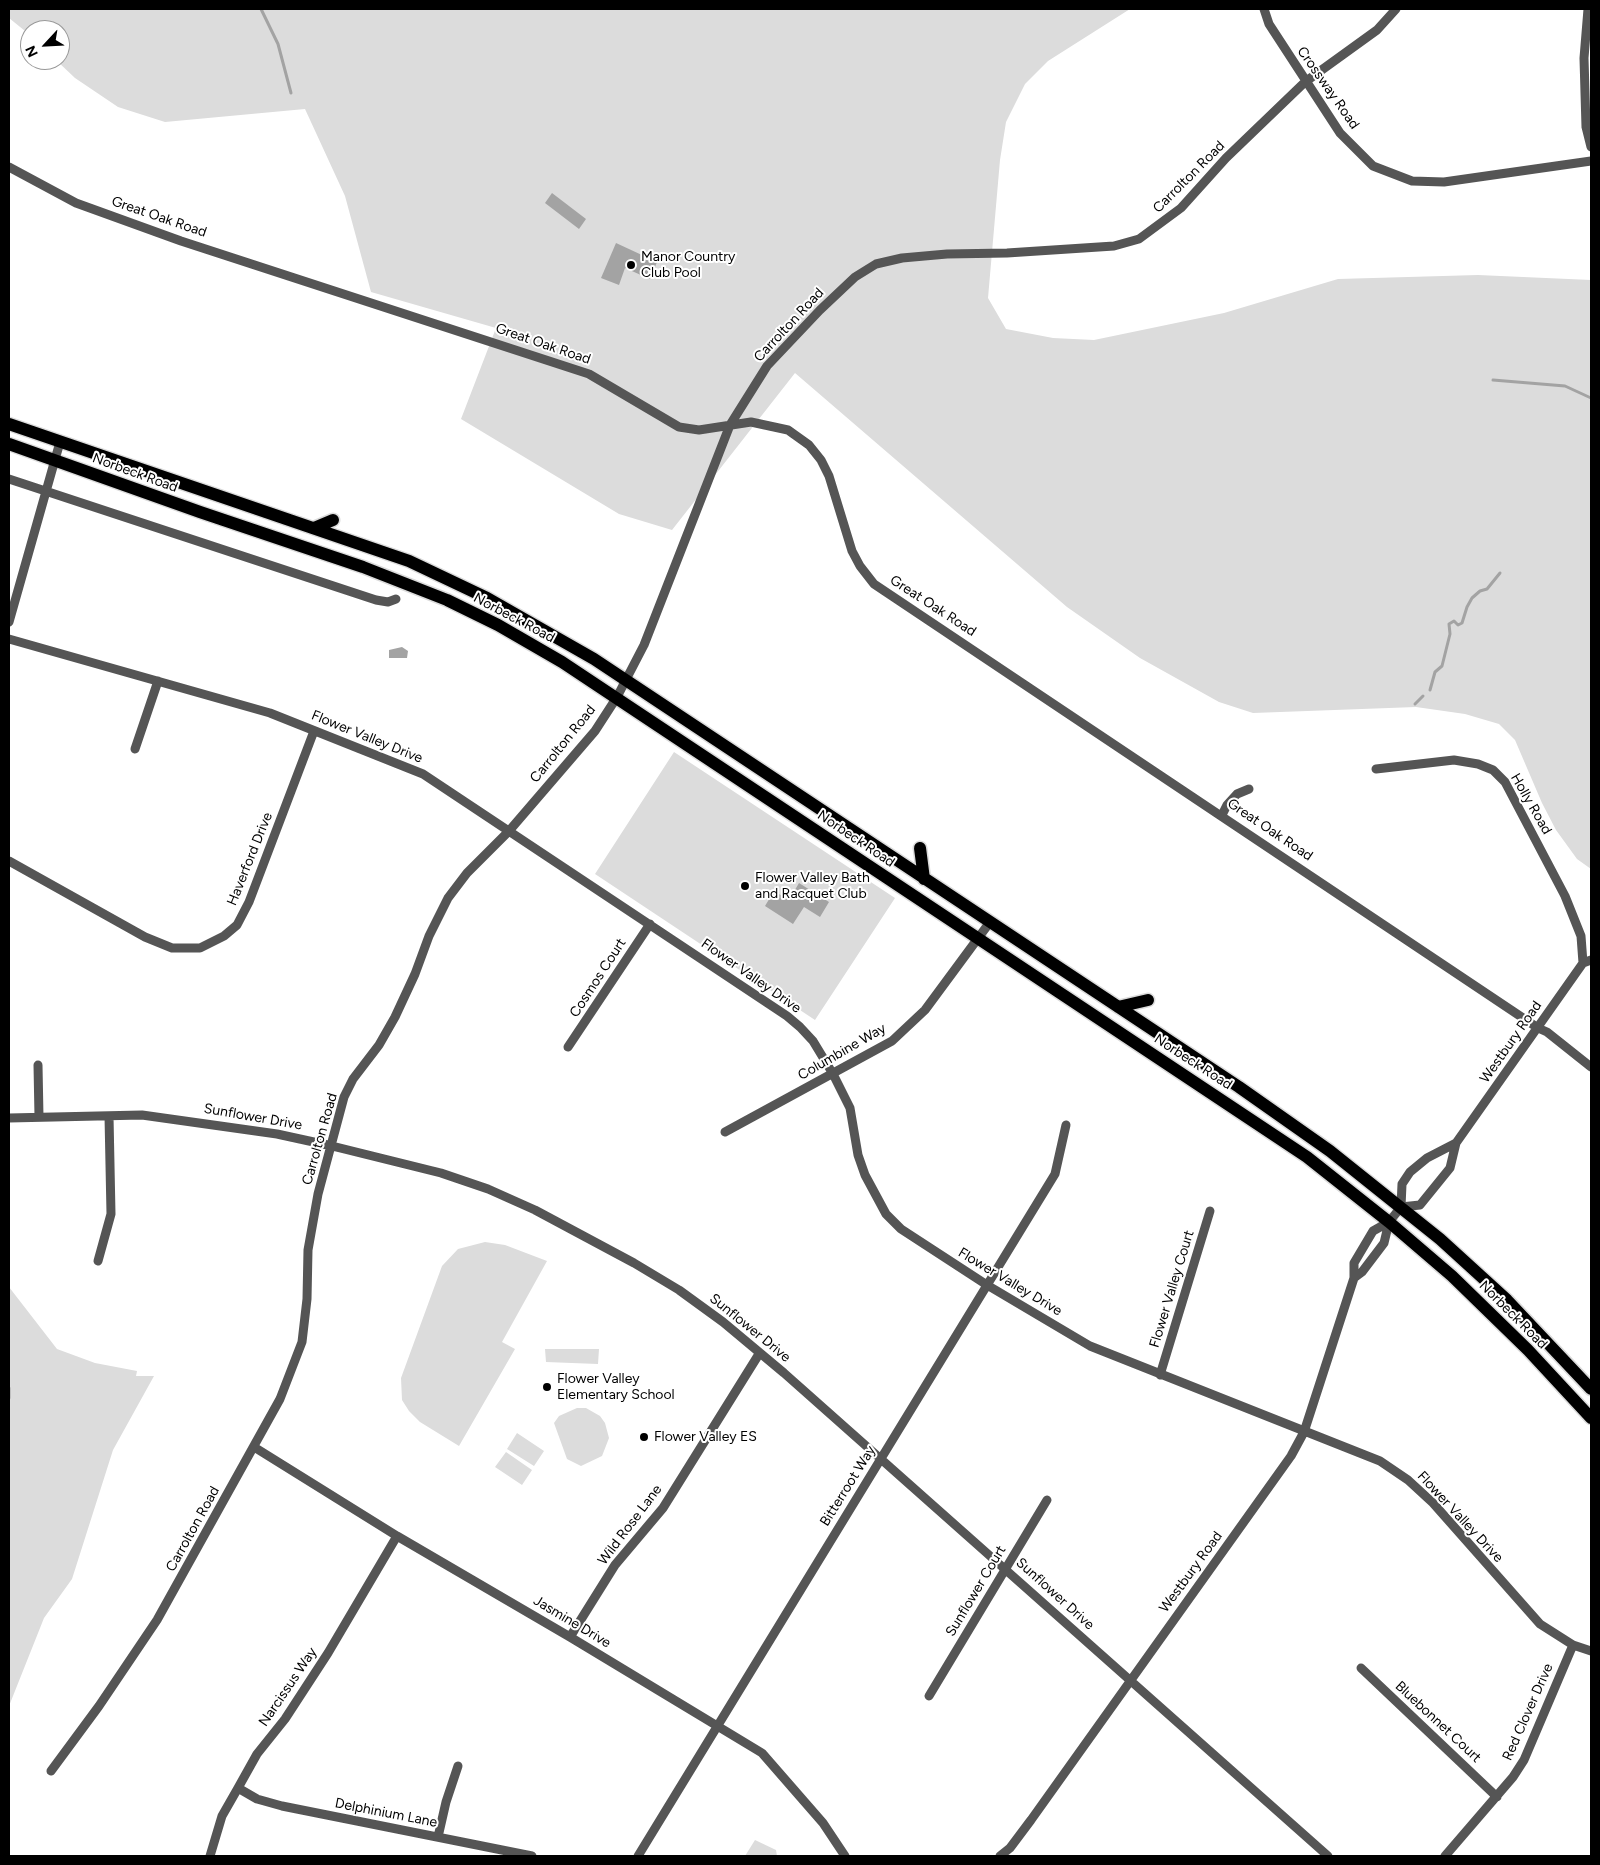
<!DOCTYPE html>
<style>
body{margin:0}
#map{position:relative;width:1600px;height:1865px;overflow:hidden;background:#fff;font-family:Figtree,sans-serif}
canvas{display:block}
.frame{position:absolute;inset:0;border:10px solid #000;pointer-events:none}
.north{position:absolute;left:20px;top:20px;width:50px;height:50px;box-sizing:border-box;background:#fff;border:1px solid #999;border-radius:50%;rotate:245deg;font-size:14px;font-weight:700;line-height:20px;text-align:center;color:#000}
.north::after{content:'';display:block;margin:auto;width:18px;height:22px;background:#000;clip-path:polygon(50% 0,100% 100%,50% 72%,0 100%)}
</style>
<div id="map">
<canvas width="1600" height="1865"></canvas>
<div class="frame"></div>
<div class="north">N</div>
</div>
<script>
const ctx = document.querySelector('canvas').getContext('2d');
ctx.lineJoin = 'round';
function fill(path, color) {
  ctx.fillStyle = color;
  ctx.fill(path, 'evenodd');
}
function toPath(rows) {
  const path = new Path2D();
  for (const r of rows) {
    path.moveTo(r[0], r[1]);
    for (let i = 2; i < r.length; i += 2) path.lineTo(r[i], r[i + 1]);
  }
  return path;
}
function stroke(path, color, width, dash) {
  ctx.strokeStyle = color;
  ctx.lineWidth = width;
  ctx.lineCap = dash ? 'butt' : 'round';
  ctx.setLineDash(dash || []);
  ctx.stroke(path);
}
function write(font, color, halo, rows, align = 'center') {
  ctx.font = font + ' Figtree,sans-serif';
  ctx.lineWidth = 4;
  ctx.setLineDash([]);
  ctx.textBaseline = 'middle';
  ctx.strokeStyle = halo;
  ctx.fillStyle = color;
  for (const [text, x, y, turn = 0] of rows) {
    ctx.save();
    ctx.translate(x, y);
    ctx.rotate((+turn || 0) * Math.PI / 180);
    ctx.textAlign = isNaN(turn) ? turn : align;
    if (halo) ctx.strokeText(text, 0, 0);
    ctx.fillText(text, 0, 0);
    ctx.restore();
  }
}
fill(toPath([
 [9,9,1130,9,1048,61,1025,84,1006,122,1000,160,988,298,1006,329,1053,338,1094,340,1224,313,1338,279,1478,275,1591,280,1591,869,1577,859,1556,830,1542,803,1515,740,1499,724,1465,714,1416,707,1253,713,1219,702,1140,658,1067,607,795,373,672,530,619,514,461,419,496,328,371,292,345,196,305,109,165,122,118,107,75,78,56,60,60,60,60,30,30,30,30,35,9,18],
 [674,752,895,898,815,1020,595,874],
 [485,1242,505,1245,547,1261,502,1342,515,1349,459,1446,420,1422,409,1411,402,1400,401,1378,442,1266,458,1249],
 [9,1287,57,1349,95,1363,137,1371,136,1376,154,1376,113,1450,72,1579,44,1618,9,1706],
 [545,1349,599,1349,598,1364,546,1362],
 [577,1408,586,1408,600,1416,605,1423,609,1438,602,1456,581,1466,567,1459,554,1423,559,1416],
 [517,1433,544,1451,534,1466,507,1449],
 [506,1452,532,1470,522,1485,495,1467],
 [755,1840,776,1850,777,1856,745,1856]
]), '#dcdcdc');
fill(toPath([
 [552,193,586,219,579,229,545,203],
 [616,243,657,262,650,279,625,268,619,285,601,278],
 [402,647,408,651,407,658,389,658,389,650],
 [799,883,829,902,820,917,804,907,793,924,765,906,774,891,789,900]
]), '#a3a3a3');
stroke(toPath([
 [261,9,278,44,291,93],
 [1493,380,1565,386,1591,398],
 [1430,690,1435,672,1442,666,1450,634,1449,624,1454,621,1458,625,1462,623,1467,607,1472,598,1480,591,1487,589,1500,573],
 [1415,704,1423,696],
 [9,1388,9,1398]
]), '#a3a3a3', 3);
const primary = toPath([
 [9,424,409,561,487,598,594,659,1239,1087,1330,1151,1440,1239,1507,1300,1591,1389],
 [9,444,200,512,363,567,447,600,498,625,562,662,1307,1157,1389,1222,1452,1276,1528,1350,1591,1418],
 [314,528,333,520],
 [920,848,924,879],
 [1118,1007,1148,1000]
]);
stroke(primary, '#dbdbdb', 15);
stroke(toPath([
 [1264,9,1269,24,1340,133,1373,166,1412,181,1444,182,1591,161],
 [1588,9,1584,58,1586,127,1591,147],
 [9,167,76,203,181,241,589,374,679,427,699,430,751,422,788,430,809,445,821,460,829,476,852,551,860,566,874,584,1538,1028,1547,1032,1591,1067],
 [9,479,376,600,388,602,396,599],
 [9,622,60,442],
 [9,639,270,713,423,774,787,1016,800,1027,813,1041,833,1074,850,1108,858,1155,865,1175,886,1214,901,1229,987,1285,1090,1346,1380,1461,1408,1480,1433,1503,1540,1624,1573,1645,1591,1651],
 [135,749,158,681],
 [1376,769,1454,760,1478,764,1493,770,1505,782,1565,896,1581,936,1583,963],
 [1222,815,1227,805,1237,794,1249,789],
 [9,861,145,937,172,948,200,948,224,936,237,925,249,902,314,731],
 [568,1047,650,924],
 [38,1065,39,1117],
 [9,1118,142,1115,277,1134,332,1146,441,1173,488,1189,535,1210,634,1263,679,1290,723,1322,784,1373,1328,1856],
 [725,1132,892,1041,925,1010,990,922],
 [1401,1207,1420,1205,1450,1168,1456,1143,1583,963,1591,960],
 [98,1261,111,1214,109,1116],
 [1354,1278,1362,1272,1384,1243,1389,1222],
 [1160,1375,1210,1211],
 [254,1447,397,1536,570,1637,762,1753,823,1823,845,1856],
 [570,1637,615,1565,663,1508,759,1354],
 [1361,1668,1497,1797],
 [929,1696,1047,1500],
 [51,1771,99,1706,157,1620,280,1399,302,1342,307,1299,308,1250,318,1194,344,1097,353,1079,379,1045,395,1017,415,974,429,936,448,898,467,873,509,831,595,731,617,697,644,645,730,425,767,366,820,310,855,277,876,264,902,258,947,254,1007,253,1114,246,1139,239,1181,208,1226,158,1305,82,1377,30,1396,9],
 [238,1788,257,1799,282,1806,532,1856],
 [438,1837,446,1802,458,1766],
 [210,1856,222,1816,238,1788,257,1754,285,1719,328,1653,397,1536],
 [638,1856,1055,1174,1066,1125],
 [1000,1856,1010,1848,1031,1820,1291,1456,1304,1432,1354,1278,1354,1263,1373,1231,1389,1222,1401,1207,1402,1184,1410,1172,1427,1158,1456,1143],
 [1445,1856,1513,1777,1524,1760,1573,1645]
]), '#555', 9);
stroke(primary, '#000', 12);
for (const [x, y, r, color] of [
 [631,265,5,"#000"],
 [745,886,5,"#000"],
 [547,1387,5,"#000"],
 [644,1437,5,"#000"]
]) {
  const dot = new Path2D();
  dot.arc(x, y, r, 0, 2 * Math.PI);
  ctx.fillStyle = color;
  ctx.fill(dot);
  stroke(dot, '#fff', 2);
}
write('14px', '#000', '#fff', [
 ["Crossway Road",1328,88,55],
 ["Carrolton Road",1189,177,-45],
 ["Great Oak Road",159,217,19],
 ["Carrolton Road",789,325,-47],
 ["Great Oak Road",543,344,19],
 ["Norbeck Road",135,473,20],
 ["Great Oak Road",933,606,33],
 ["Norbeck Road",514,618,28],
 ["Flower Valley Drive",367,737,22],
 ["Carrolton Road",563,744,-51],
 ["Holly Road",1531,804,60],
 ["Great Oak Road",1270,830,34],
 ["Norbeck Road",856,839,34],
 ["Haverford Drive",250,859,-68],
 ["Flower Valley Drive",751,976,35],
 ["Cosmos Court",598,978,-57],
 ["Westbury Road",1511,1042,-55],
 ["Columbine Way",842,1052,-30],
 ["Norbeck Road",1193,1062,33],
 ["Sunflower Drive",253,1117,10],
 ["Carrolton Road",320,1139,-74],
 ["Flower Valley Drive",1010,1282,31],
 ["Flower Valley Court",1172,1289,-73],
 ["Norbeck Road",1513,1315,45],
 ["Sunflower Drive",750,1328,39],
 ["Bitterroot Way",848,1486,-58],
 ["Flower Valley Drive",1460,1517,47],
 ["Wild Rose Lane",630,1525,-53],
 ["Carrolton Road",193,1529,-61],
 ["Westbury Road",1191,1572,-54],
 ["Sunflower Court",976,1591,-59],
 ["Sunflower Drive",1055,1594,42],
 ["Jasmine Drive",572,1622,31],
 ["Narcissus Way",288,1687,-56],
 ["Red Clover Drive",1528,1712,-66],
 ["Bluebonnet Court",1438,1722,43],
 ["Delphinium Lane",386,1813,11]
]);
write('14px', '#000', '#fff', [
 ["Manor Country",641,257],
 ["Club Pool",641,273],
 ["Flower Valley Bath",755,878],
 ["and Racquet Club",755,894],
 ["Flower Valley",557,1379],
 ["Elementary School",557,1395],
 ["Flower Valley ES",654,1437]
], 'left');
</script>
